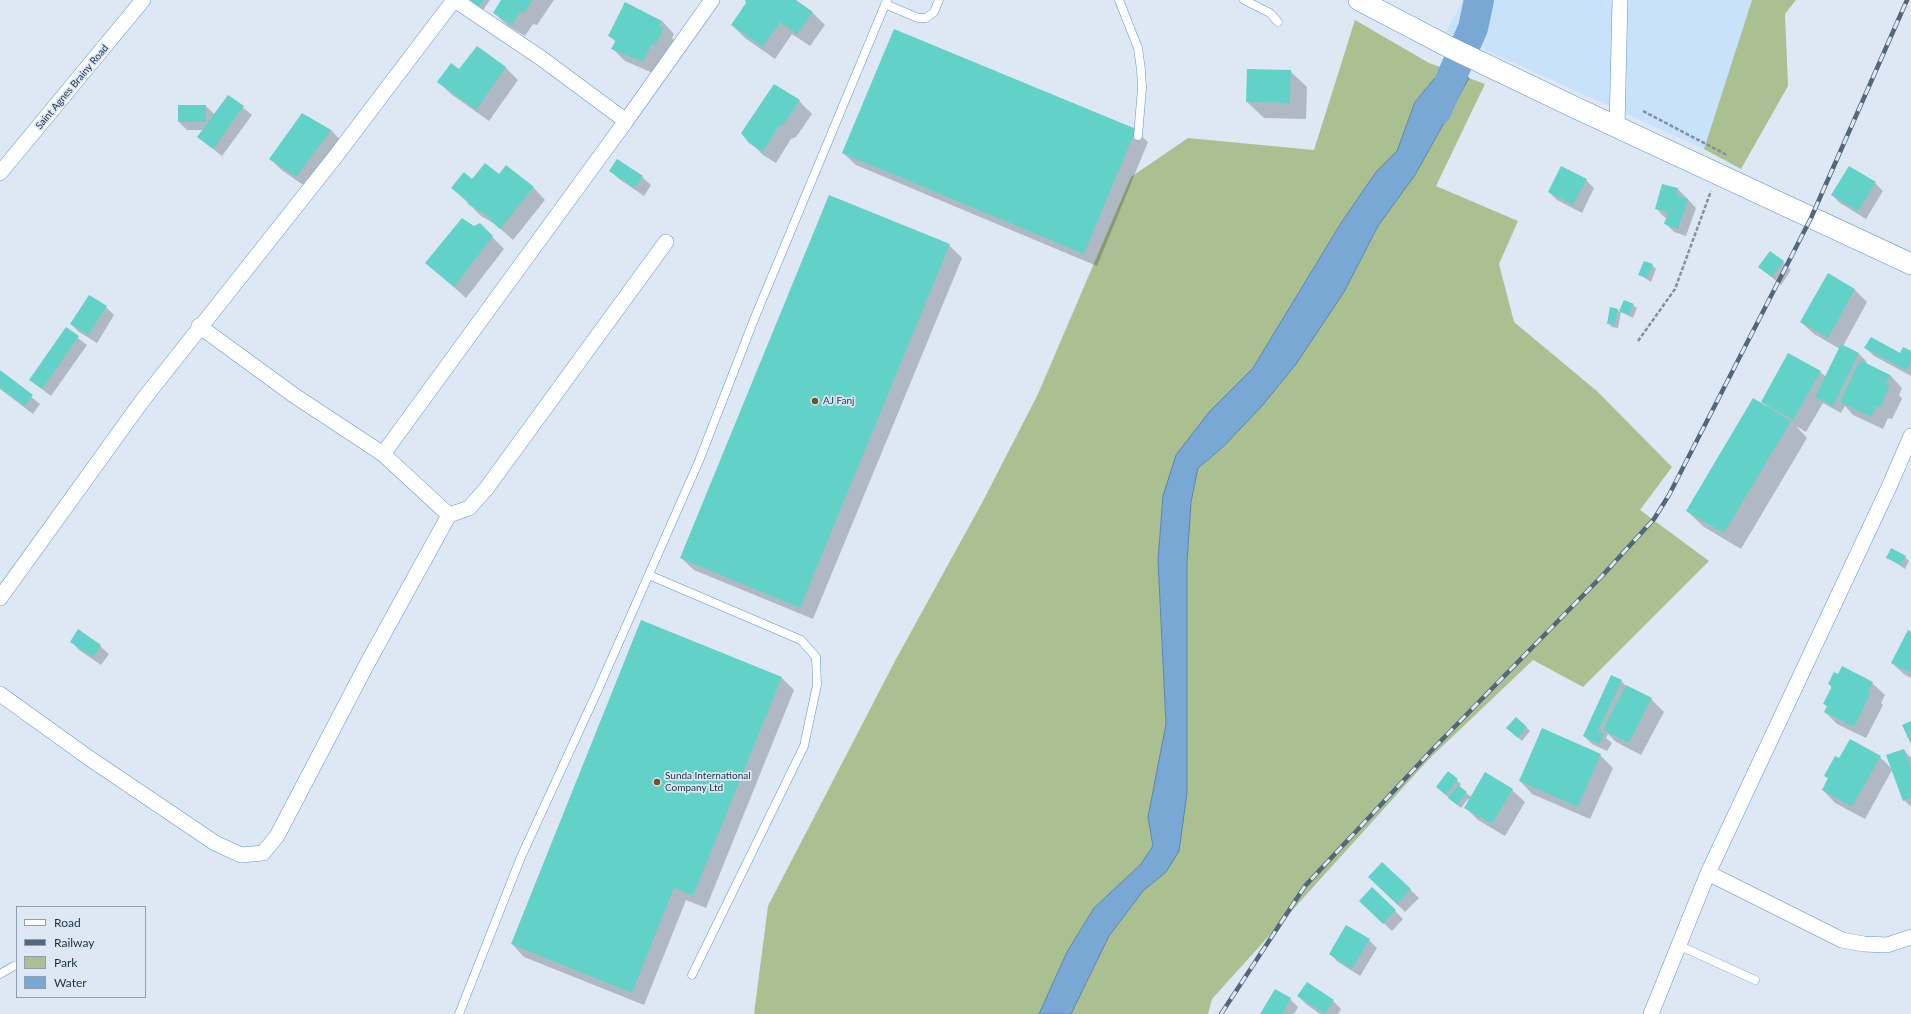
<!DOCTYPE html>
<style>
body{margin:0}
#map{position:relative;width:1911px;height:1014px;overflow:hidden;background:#dde8f4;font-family:Lato,sans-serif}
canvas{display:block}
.legend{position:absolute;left:16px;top:906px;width:130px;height:92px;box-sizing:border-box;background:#dde8f4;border:1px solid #8e9faf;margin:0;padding:5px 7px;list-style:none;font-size:12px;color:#183148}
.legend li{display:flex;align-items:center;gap:8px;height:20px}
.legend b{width:20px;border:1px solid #8e9faf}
</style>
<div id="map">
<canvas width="1911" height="1014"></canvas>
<ul class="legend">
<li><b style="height:5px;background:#fff"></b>Road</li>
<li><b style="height:5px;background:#52677b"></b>Railway</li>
<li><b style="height:11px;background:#aac090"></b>Park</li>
<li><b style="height:11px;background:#79a8d5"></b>Water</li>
</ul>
</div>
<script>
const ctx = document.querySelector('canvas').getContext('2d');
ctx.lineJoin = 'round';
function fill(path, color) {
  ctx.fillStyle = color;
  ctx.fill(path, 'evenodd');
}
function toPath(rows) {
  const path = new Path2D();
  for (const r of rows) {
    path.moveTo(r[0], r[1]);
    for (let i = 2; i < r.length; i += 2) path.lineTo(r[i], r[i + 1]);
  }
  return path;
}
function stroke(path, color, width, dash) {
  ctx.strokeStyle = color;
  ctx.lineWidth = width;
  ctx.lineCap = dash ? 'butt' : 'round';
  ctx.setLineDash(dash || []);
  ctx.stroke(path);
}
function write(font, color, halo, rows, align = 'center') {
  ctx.font = font + ' Lato,sans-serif';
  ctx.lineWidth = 3.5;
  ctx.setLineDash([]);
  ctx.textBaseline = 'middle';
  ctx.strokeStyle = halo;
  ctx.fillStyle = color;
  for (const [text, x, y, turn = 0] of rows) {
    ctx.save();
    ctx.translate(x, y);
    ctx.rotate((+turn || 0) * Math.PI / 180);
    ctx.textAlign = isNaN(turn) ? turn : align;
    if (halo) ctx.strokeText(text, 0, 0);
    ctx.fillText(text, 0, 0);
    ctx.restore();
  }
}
fill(toPath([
 [1463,0,1752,0,1704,149,1446,32]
]), '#c8e2fc');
fill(toPath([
 [1752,0,1796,0,1785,14,1788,86,1741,169,1704,149],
 [1355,20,1429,63,1443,68,1415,102,1397,151,1376,172,1341,223,1253,368,1210,411,1163,496,1158,560,1166,724,1148,817,1153,846,1141,864,1094,908,1067,952,1039,1014,754,1014,768,906,895,661,983,501,1038,394,1131,177,1188,138,1314,150],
 [1469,78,1485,84,1436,186,1518,221,1499,264,1514,322,1598,392,1672,467,1640,510,1709,561,1583,687,1533,660,1428,760,1212,999,1208,1014,1071,1014,1109,936,1143,891,1166,872,1187,793,1187,563,1191,502,1198,468,1222,449,1344,292,1378,226,1415,175]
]), '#aac090');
const water = toPath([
 [1443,68,1469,78,1415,175,1378,226,1344,292,1296,364,1261,407,1221,449,1198,468,1191,502,1187,563,1187,793,1179,851,1166,872,1143,891,1109,936,1071,1014,1039,1014,1067,952,1094,908,1141,864,1153,846,1148,817,1166,724,1158,560,1163,496,1176,455,1210,411,1253,368,1341,223,1376,172,1397,151,1415,102,1443,68]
]);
fill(water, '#79a8d5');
stroke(water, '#5c84ab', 1);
fill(toPath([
 [471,0,490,0,483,10],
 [502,0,554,0,537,25,533,24,525,36,507,25,494,13],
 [746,0,793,0,812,12,825,25,810,46,792,34,775,59,745,38,732,25,747,3],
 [662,21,674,34,672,38,676,42,655,74,625,61,613,49,616,42,609,36],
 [477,47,506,68,518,80,489,121,451,94,439,82,459,70],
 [1290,71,1307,87,1306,119,1264,118,1247,102],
 [229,96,252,115,222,156,198,137,204,130,187,130,179,122,206,106,215,115],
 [799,101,812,114,796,137,791,139,776,163,763,155,750,142],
 [302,114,331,130,343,143,309,189,283,171,270,159],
 [1135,130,1148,142,1097,266,856,165,843,153],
 [610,171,642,177,651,185,644,196,619,179],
 [499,175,533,187,545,200,513,240,495,224,481,216,453,188,472,180],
 [1586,180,1594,188,1582,213,1557,200,1549,192],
 [1875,183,1883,191,1866,219,1840,203,1832,195],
 [1662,185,1678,189,1696,208,1686,236,1674,232,1666,224,1668,218,1664,217,1656,208],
 [480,224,504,249,466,298,426,262],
 [949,245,962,258,813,619,694,570,681,558],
 [1783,262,1791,270,1781,285,1759,267],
 [1652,265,1656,269,1651,282,1640,275],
 [1828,275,1855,290,1867,302,1843,346,1859,354,1867,362,1866,364,1890,375,1902,388,1899,395,1902,399,1892,419,1888,418,1883,429,1853,415,1845,406,1841,413,1823,403,1806,432,1796,426,1807,438,1741,549,1704,527,1687,511,1767,406,1762,402,1789,355,1820,372,1826,377,1840,349,1814,334,1801,322],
 [1624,301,1633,305,1637,308,1633,318,1621,312,1618,328,1612,327,1608,323,1617,310,1620,312],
 [106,307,114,315,97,343,79,332,71,324],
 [66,329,87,345,51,396,30,380],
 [1866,348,1900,354,1911,352,1911,376,1874,356],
 [0,372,40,404,33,414,0,389],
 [1887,557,1905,557,1909,561,1905,569],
 [1911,633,1911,678,1905,675,1892,663],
 [71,641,100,646,109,654,101,665,79,650],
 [781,677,794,690,706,908,686,900,644,1005,524,957,512,944],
 [1621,681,1626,686,1651,699,1664,712,1641,755,1616,742,1608,734,1606,738,1612,743,1607,751,1592,744,1584,736],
 [1872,683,1885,695,1881,703,1883,705,1866,738,1837,724,1825,712,1827,707,1825,704,1832,688,1829,684],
 [1526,727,1530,731,1522,741,1511,731],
 [1904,750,1911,758,1911,807,1904,800,1892,770,1865,819,1835,803,1823,790,1829,779,1825,775,1839,759,1880,757,1892,769],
 [1600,755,1613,768,1590,819,1532,794,1520,781],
 [1448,773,1461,784,1459,787,1471,797,1512,790,1525,802,1505,836,1478,820,1465,807,1470,800,1468,799,1461,808,1441,791],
 [1382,863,1419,898,1405,912,1377,885],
 [1369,909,1395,911,1403,919,1392,931],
 [1369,940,1377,948,1360,976,1338,962,1330,954],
 [1298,996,1333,1001,1341,1009,1338,1014,1320,1014,1306,1004],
 [1290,999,1298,1007,1294,1014,1261,1014]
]), '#0003');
stroke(toPath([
 [1437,110,1473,28,1479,0]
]), '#79a8d5', 30);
fill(toPath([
 [470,0,484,0,479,7],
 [501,0,533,0,524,13,520,12,512,25,493,13],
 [745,0,796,0,813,12,797,34,780,22,763,47,731,25,746,3],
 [625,2,662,21,659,26,664,28,655,46,652,44,643,62,611,49,616,40,608,36],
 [894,29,1136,129,1084,254,842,153],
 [477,46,506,67,476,110,437,82,451,63,459,69],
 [1247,69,1291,70,1290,103,1246,102],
 [774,84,800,100,784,124,778,127,763,152,749,143,741,133],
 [228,95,244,106,213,149,197,137],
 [178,105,206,105,206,122,178,122],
 [302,113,331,130,296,177,269,159],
 [617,159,643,176,635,188,609,171],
 [485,163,499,174,506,165,534,187,500,229,490,220,489,217,468,204,467,201,451,188,464,172,472,179],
 [1561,166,1587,179,1573,205,1548,192],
 [1849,166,1876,182,1858,211,1831,195],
 [1662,184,1678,188,1677,195,1688,199,1678,229,1664,224,1668,212,1655,209],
 [829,195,950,244,800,608,680,558],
 [462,218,474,226,480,223,493,236,454,287,425,263],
 [1770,251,1784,261,1772,277,1758,267],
 [1644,261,1653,264,1647,278,1638,275],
 [1828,273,1855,289,1828,338,1800,322],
 [89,295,107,306,88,335,70,324],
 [1624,300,1634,304,1629,315,1619,311],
 [1610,307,1618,309,1615,325,1607,324],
 [66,327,79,336,42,389,29,380],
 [1871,337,1900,353,1903,347,1911,351,1911,361,1906,370,1864,348],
 [1841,344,1859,353,1833,406,1815,397],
 [1788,353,1821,371,1793,420,1761,402],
 [1860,360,1890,375,1886,384,1890,385,1880,408,1876,406,1871,417,1840,402],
 [0,370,33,395,25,406,0,388],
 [1753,398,1791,421,1724,533,1686,511],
 [1891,548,1906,556,1901,565,1886,558],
 [641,620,782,677,693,896,674,888,632,993,511,944],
 [78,629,101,645,93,657,70,642],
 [1908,630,1911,632,1911,673,1891,663],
 [1842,666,1873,682,1868,691,1871,692,1854,727,1824,712,1827,706,1823,704,1832,686,1828,684,1834,672,1838,674],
 [1611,675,1622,680,1598,731,1604,734,1599,744,1583,736],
 [1626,685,1652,698,1629,743,1603,730],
 [1516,717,1527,727,1518,738,1506,728],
 [1911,721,1911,744,1902,725],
 [1542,728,1601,754,1578,807,1519,781],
 [1850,739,1881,756,1852,807,1822,790,1828,778,1824,776,1835,756,1839,758],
 [1904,749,1911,768,1911,798,1903,801,1886,755],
 [1448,771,1458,779,1446,795,1436,787],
 [1485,772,1513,789,1492,824,1464,808],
 [1458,785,1467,792,1457,805,1448,798],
 [1382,862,1411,889,1397,904,1368,877],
 [1372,887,1396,910,1383,924,1359,901],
 [1346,925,1370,939,1352,969,1329,954],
 [1307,982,1334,1000,1325,1014,1297,996],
 [1275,989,1291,998,1282,1014,1260,1014]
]), '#62d1c8');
const lane = toPath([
 [1119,0,1138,48,1141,70,1142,88,1138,136],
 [1244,0,1270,13,1278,22],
 [885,4,918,18,926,18,934,12,939,0],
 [649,575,801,640,816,657,817,685,804,746,692,975],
 [1678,945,1755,980],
 [0,974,14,966],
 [459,1014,521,857,597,692,699,461,755,317,887,0]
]);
const street = toPath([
 [626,121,712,0],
 [1617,127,1620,0],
 [0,173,143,0],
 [199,326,295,396,383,454,449,515],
 [383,454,626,121,541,58,455,0],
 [0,598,142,401,335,157,454,0],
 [0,694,89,758,215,843,241,855,263,853,277,836,367,664,449,515,469,508,486,489,666,242],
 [1708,873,1842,940,1864,944,1887,945,1911,937],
 [1651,1014,1708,873,1889,487,1911,436]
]);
const secondary = toPath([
 [1359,0,1449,47,1574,107,1911,264]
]);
stroke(lane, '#5d98cf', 9);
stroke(street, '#5d98cf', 16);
stroke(secondary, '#5d98cf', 22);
stroke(toPath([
 [1643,111,1727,155],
 [1638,341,1675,289,1711,191]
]), '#8091a2', 2.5, [4, 2]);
stroke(lane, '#fff', 8);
stroke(street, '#fff', 15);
stroke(secondary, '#fff', 21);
const rail = toPath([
 [1221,1014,1305,886,1432,750,1602,576,1654,519,1669,495,1811,218,1907,0]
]);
stroke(rail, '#52677b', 4.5);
stroke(rail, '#dde8f4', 3, [9]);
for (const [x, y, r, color] of [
 [815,401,4,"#735129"],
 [657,782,4,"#735129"]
]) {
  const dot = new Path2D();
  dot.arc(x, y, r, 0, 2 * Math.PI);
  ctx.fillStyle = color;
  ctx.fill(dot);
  stroke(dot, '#dde8f4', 1.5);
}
write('10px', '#183148', '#dde8f4', [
 ["Saint Agnes Brainy Road",72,87,-50]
]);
write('10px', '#183148', '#dde8f4', [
 ["AJ Fanj",823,401],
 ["Sunda International",665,776],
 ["Company Ltd",665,788]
], 'left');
</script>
